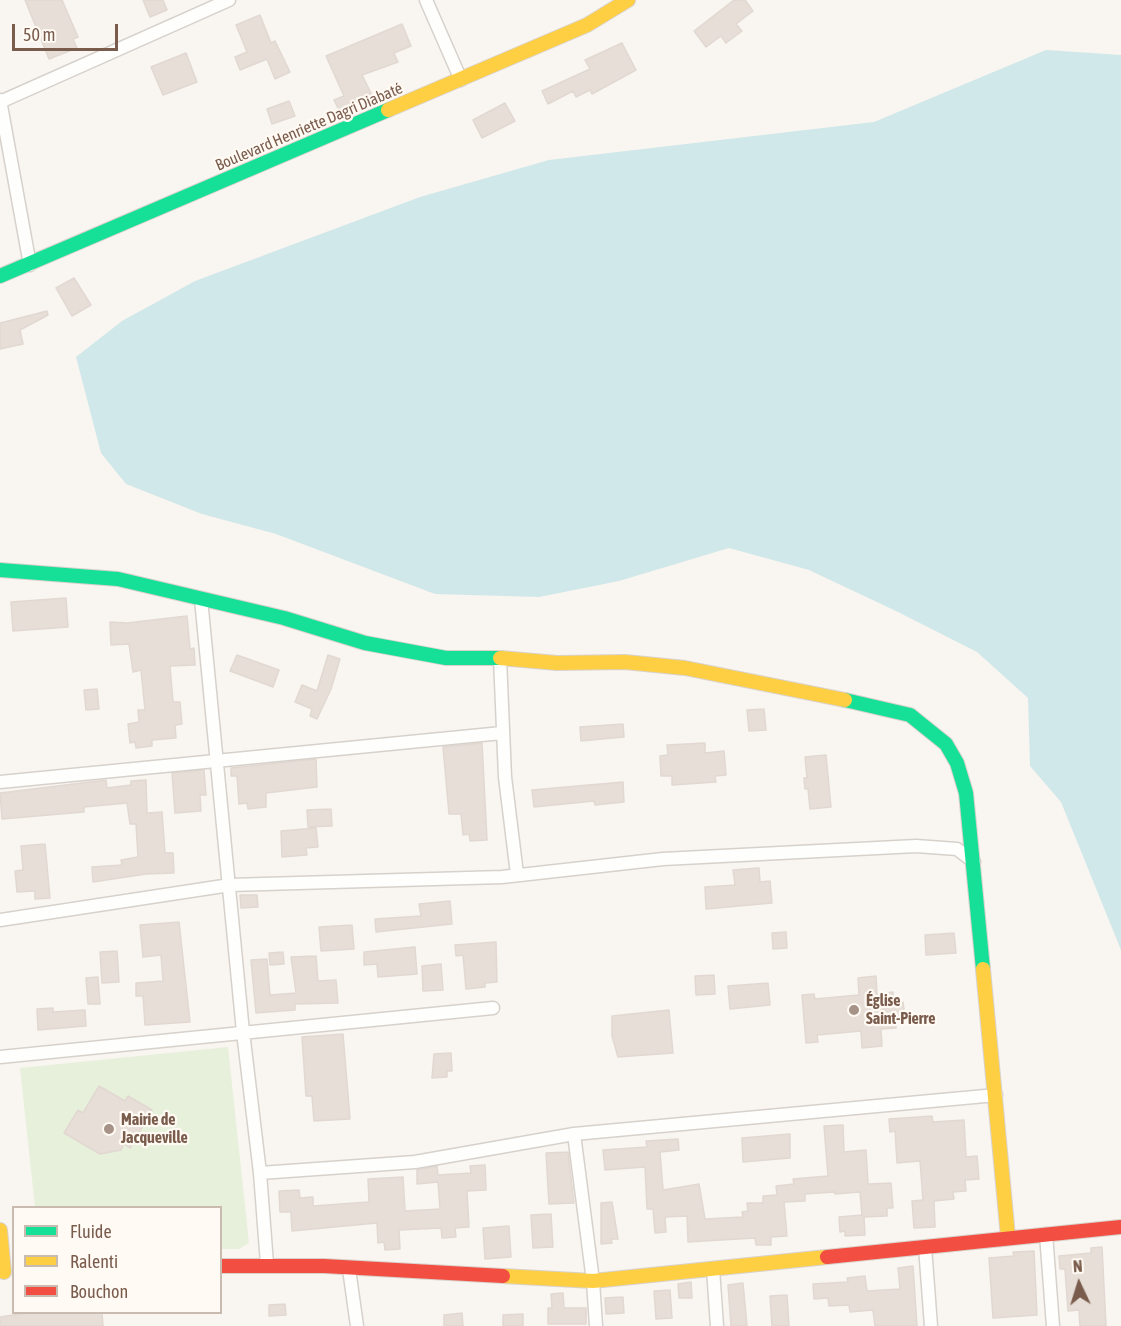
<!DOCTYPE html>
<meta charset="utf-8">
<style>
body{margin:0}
#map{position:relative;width:1121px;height:1326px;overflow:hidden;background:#f9f5f0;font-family:"Asap Condensed",sans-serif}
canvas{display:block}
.legend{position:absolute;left:12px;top:1206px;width:210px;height:108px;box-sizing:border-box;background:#fffaf3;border:2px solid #cabbb1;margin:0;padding:8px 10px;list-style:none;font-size:18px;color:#7a5c4d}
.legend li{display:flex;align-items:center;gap:12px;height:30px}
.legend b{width:30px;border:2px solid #cabbb1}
.north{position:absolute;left:1049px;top:1254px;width:60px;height:60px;-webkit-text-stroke:4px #fffaf3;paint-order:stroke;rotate:356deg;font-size:16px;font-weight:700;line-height:24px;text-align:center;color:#7a5c4d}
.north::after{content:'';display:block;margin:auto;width:21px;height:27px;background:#7a5c4d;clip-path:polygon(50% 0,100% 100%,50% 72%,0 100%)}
.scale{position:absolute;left:12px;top:24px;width:106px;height:27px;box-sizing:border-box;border:3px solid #7a5c4d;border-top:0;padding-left:8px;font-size:18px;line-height:21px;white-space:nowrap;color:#7a5c4d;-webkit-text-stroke:4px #fffaf3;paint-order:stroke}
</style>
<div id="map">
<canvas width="1121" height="1326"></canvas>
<ul class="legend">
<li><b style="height:8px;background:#16e098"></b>Fluide</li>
<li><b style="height:8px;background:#ffcf43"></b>Ralenti</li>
<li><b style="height:8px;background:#f24e42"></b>Bouchon</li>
</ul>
<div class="north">N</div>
<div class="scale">50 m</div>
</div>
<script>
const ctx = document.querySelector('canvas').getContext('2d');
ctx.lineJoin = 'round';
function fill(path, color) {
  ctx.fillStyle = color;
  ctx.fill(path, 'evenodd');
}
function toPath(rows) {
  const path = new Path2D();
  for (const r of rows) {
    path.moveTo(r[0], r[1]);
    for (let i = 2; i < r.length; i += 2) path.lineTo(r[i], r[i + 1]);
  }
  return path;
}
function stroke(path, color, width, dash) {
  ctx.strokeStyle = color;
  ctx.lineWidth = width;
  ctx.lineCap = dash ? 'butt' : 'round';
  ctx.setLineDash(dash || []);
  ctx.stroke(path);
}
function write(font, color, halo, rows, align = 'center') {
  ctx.font = font + ' "Asap Condensed",sans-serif';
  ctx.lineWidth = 4.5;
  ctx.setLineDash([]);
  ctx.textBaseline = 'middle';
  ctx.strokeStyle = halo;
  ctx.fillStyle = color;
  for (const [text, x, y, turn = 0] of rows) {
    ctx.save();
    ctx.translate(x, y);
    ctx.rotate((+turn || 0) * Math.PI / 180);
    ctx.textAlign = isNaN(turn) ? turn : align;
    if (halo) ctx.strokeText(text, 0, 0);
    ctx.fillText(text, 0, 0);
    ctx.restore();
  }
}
fill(toPath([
 [228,1047,249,1243,239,1249,221,1249,220,1208,35,1207,20,1068]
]), '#e7f0db');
fill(toPath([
 [1046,50,1121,55,1121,950,1061,802,1030,766,1028,698,977,652,898,612,809,570,729,548,619,581,539,597,435,594,276,534,202,514,126,484,101,453,76,357,122,321,195,281,420,197,549,160,874,122]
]), '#d0e8ea');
const building = toPath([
 [25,0,62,0,78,37,73,39,77,48,49,59,25,0],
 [143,0,163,0,167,10,150,17,143,0],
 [734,0,745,0,753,11,736,24,742,31,726,43,721,36,706,47,694,31,734,0],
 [260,15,271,43,275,41,290,72,275,79,267,59,240,70,235,57,247,52,236,25,260,15],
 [402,24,411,46,394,53,398,62,362,75,372,95,339,110,334,100,344,96,326,56,402,24],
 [622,43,636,70,592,94,590,90,576,97,573,91,548,104,542,91,590,69,585,60,622,43],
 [186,53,197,82,163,95,151,67,186,53],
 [289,101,295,116,272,124,267,109,289,101],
 [505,103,515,121,482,138,473,120,505,103],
 [74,278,91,305,72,316,56,288,74,278],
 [47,311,48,315,20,330,23,344,0,349,0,323,47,311],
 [66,598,68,627,13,631,11,602,66,598],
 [187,616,190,649,194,648,195,665,170,666,173,702,180,702,182,724,175,725,176,738,152,740,152,746,136,748,135,742,130,743,128,724,139,722,138,710,145,710,141,670,133,672,129,644,111,645,110,622,127,623,187,616],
 [237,655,279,670,273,687,230,671,237,655],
 [328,655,340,659,331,689,317,719,310,716,312,709,295,702,302,685,317,691,328,655],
 [97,689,99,709,86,710,84,690,97,689],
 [764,709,766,730,749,731,747,710,764,709],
 [623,724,624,737,581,741,580,727,623,724],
 [482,743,487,840,470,841,469,834,463,835,461,814,449,814,443,747,482,743],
 [705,743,705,753,724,751,726,775,715,776,716,782,672,785,672,776,661,776,660,756,668,755,667,745,705,743],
 [826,755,831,807,810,809,808,789,805,789,804,778,807,778,805,757,826,755],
 [316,759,317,787,266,793,266,807,248,809,247,803,239,804,237,776,231,776,231,768,316,759],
 [204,770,206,795,200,795,201,811,175,813,172,773,204,770],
 [106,780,107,788,131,785,131,781,146,780,147,813,162,812,165,853,173,853,174,873,146,874,93,882,92,867,122,865,121,860,138,857,136,824,130,824,127,803,84,807,84,812,2,819,0,793,106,780],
 [623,782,624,802,595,805,594,801,534,807,532,790,623,782],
 [331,809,332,826,308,827,307,810,331,809],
 [316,828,318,847,306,848,307,855,282,857,281,831,316,828],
 [45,844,50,898,35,899,35,891,17,892,15,871,23,870,21,846,45,844],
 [759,868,760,882,770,881,772,903,706,909,705,887,735,885,733,870,759,868],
 [240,895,257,895,258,907,241,908,240,895],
 [450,901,452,924,376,932,375,919,421,916,419,904,450,901],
 [179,922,190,1022,145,1025,143,996,136,996,136,983,163,981,161,955,143,957,140,925,179,922],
 [352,925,354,949,321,951,319,927,352,925],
 [786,932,787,948,773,949,772,933,786,932],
 [954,933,956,953,926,955,925,935,954,933],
 [496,942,497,982,485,983,485,987,466,989,463,955,456,956,455,945,496,942],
 [415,947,417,974,378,977,377,964,364,965,364,952,415,947],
 [117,951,119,982,102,983,100,952,117,951],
 [283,952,284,964,270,965,269,953,283,952],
 [316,956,318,981,336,980,338,1003,295,1004,295,1010,256,1013,251,960,267,959,270,995,296,993,291,957,316,956],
 [441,964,443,990,423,991,422,966,441,964],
 [714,975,715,994,696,995,695,976,714,975],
 [876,976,877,994,893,992,894,1003,903,1002,905,1017,896,1018,896,1028,881,1029,882,1046,862,1048,861,1031,817,1035,818,1042,806,1043,802,995,814,994,815,999,859,995,858,978,876,976],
 [98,977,100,1004,88,1004,86,978,98,977],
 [768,983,770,1005,730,1009,728,986,768,983],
 [53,1008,53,1012,85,1010,86,1026,38,1030,37,1009,53,1008],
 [669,1010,673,1053,618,1057,612,1036,612,1016,669,1010],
 [343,1034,350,1119,314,1121,312,1096,306,1096,302,1037,343,1034],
 [451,1053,452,1071,447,1071,447,1077,432,1078,434,1054,451,1053],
 [99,1086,125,1101,128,1096,152,1110,130,1148,124,1144,121,1150,100,1154,64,1133,78,1110,83,1113,99,1086],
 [932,1116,933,1122,964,1120,966,1157,977,1156,979,1179,965,1180,966,1191,953,1192,954,1199,934,1201,935,1227,914,1228,912,1201,923,1200,920,1161,897,1163,895,1131,890,1132,889,1119,932,1116],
 [843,1125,844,1152,866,1150,868,1184,891,1183,893,1208,887,1208,887,1216,864,1217,865,1235,845,1236,845,1231,840,1232,839,1217,862,1215,860,1192,835,1194,835,1192,805,1194,805,1201,784,1202,787,1236,771,1237,771,1245,756,1245,755,1238,688,1242,687,1216,665,1217,666,1232,655,1233,653,1209,647,1209,645,1167,605,1170,603,1150,647,1147,646,1141,678,1139,679,1150,660,1152,663,1190,699,1184,705,1219,743,1217,742,1212,748,1211,747,1203,763,1203,763,1196,777,1195,776,1186,794,1184,793,1179,828,1176,824,1126,843,1125],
 [790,1134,790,1158,743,1162,742,1138,790,1134],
 [568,1152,574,1203,549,1204,546,1153,568,1152],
 [485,1165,486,1190,467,1191,469,1227,455,1228,456,1237,442,1238,441,1228,399,1230,400,1249,385,1250,384,1242,378,1243,377,1223,292,1231,291,1212,280,1212,279,1191,299,1190,300,1198,313,1197,313,1206,369,1202,368,1179,403,1177,405,1211,440,1209,438,1182,417,1184,417,1170,437,1166,438,1175,471,1173,470,1166,485,1165],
 [612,1202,618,1239,611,1239,612,1243,601,1244,601,1203,612,1202],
 [551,1214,553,1247,533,1248,531,1215,551,1214],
 [509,1226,511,1257,485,1259,483,1228,509,1226],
 [1102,1247,1106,1326,1080,1326,1079,1310,1068,1311,1065,1269,1060,1269,1059,1256,1091,1253,1091,1248,1102,1247],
 [1034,1251,1037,1315,993,1318,989,1258,1014,1256,1013,1252,1034,1251],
 [913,1266,917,1326,875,1326,873,1310,850,1312,849,1305,829,1306,828,1298,814,1299,813,1284,848,1282,847,1278,865,1276,867,1291,900,1289,898,1268,913,1266],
 [691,1282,692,1298,679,1298,678,1284,691,1282],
 [743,1283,747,1326,731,1326,728,1285,743,1283],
 [670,1290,672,1318,656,1319,654,1291,670,1290],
 [563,1293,564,1308,586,1308,586,1324,548,1324,548,1308,552,1308,551,1294,563,1293],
 [787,1295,789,1326,772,1326,770,1296,787,1295],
 [623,1297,624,1313,606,1314,605,1298,623,1297],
 [285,1304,286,1315,269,1316,269,1305,285,1304],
 [33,1312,102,1312,103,1326,0,1326,0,1317,33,1312],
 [462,1313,463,1326,444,1326,444,1315,462,1313],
 [523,1314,523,1326,503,1326,503,1315,523,1314]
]);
fill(building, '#e6ded7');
stroke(building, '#e2d8d2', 1.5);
const street = toPath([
 [426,0,461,80],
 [0,100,30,265],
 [0,102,229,0],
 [201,599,243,1032,260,1173,267,1264],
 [500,658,505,777,517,874],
 [0,782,502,733],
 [0,920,230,885,502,877,663,859,916,846,957,849,974,862],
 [0,1057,493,1008],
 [574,1134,593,1281,596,1326],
 [260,1173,415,1162,574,1134,996,1095],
 [1046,1234,1053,1326],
 [925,1247,931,1326],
 [349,1269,357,1326],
 [713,1269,717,1326]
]);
const fast = toPath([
 [0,276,388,110],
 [0,570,118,579,284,618,365,643,446,658,500,658],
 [845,700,910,715,946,744,957,763,966,793,983,969]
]);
const slow = toPath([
 [388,110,587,25,628,0],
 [500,658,557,663,625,662,685,668,845,700],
 [983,969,1008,1237],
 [0,1230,4,1272],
 [503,1276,593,1281,827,1257]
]);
const jam = toPath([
 [827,1257,1121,1227],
 [220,1266,324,1266,503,1276]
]);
stroke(street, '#d7d1cb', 15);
stroke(fast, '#d9d2cb', 16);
stroke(slow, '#d9d2cb', 16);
stroke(jam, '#d9d2cb', 16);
stroke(street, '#fefefd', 12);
stroke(fast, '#16e098', 14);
stroke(slow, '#ffcf43', 14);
stroke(jam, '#f24e42', 14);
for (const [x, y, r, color] of [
 [854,1010,6,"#a69286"],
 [109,1129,6,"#a69286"]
]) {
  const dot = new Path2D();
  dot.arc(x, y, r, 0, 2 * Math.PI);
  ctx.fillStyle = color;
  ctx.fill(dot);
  stroke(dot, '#fffaf3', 2);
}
write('16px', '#7a5c4d', '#fffaf3', [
 ["Boulevard Henriette Dagri Diabaté",309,127,-23]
]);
write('bold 16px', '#7a5c4d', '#fffaf3', [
 ["Église",866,1001],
 ["Saint-Pierre",866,1019],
 ["Mairie de",121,1120],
 ["Jacqueville",121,1138]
], 'left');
</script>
